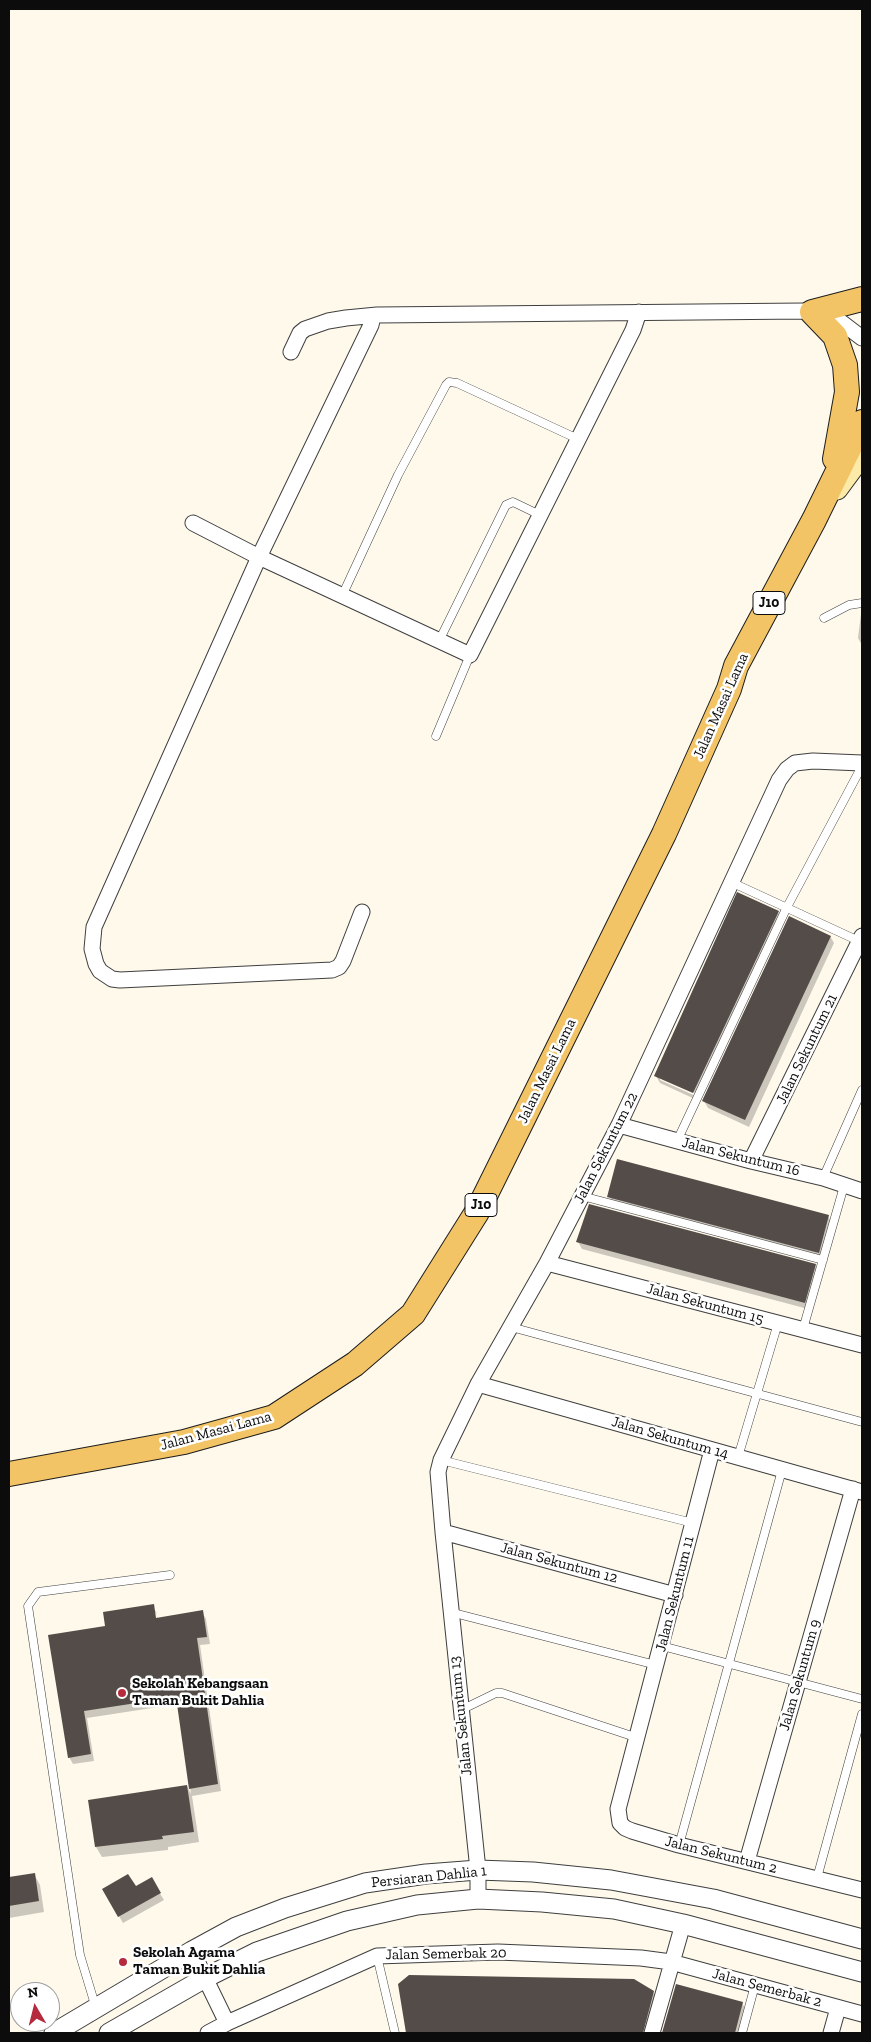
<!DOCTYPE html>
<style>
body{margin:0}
#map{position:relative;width:871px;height:2042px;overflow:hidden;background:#fef9eb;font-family:"Zilla Slab",serif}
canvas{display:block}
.frame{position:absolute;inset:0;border:10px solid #0c0c0c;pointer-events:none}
.north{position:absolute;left:10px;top:1982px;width:50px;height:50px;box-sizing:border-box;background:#fff;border:1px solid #9e9e9e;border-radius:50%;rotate:352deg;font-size:14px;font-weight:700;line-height:20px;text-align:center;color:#0c0c0c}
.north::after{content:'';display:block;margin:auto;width:18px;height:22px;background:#b52a3d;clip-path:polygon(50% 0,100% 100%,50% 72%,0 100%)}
</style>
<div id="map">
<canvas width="871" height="2042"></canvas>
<div class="frame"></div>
<div class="north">N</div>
</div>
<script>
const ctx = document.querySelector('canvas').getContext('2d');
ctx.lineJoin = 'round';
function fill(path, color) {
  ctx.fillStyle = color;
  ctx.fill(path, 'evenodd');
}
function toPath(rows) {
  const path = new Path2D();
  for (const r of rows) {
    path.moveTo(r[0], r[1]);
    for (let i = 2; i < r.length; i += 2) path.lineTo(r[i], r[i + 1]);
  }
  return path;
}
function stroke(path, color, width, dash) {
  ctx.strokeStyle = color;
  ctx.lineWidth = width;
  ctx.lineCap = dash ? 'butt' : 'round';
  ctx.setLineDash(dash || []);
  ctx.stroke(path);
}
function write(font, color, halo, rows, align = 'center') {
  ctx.font = font + ' "Zilla Slab",serif';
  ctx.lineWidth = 5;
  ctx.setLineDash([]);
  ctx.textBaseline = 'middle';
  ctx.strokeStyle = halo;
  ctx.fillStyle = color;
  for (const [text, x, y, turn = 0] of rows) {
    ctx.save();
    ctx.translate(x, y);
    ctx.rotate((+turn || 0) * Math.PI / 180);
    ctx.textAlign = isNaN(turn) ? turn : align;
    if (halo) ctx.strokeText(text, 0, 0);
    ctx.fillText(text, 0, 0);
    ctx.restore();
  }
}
fill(toPath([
 [861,614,862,614,862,645,858,638],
 [778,912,782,919,699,1095,660,1077,660,1080,698,1097,697,1100,660,1083,656,1076],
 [830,936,834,943,749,1127,708,1108,704,1101],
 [609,1197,828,1216,832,1223,822,1259,613,1204],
 [578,1242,815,1265,819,1272,808,1309,582,1249],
 [153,1606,158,1619,202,1612,206,1619,210,1644,200,1645,221,1791,192,1796,199,1842,168,1847,168,1850,102,1857,96,1847,187,1786,191,1794,178,1704,87,1718,94,1761,73,1764,69,1757,106,1627],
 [154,1611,156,1611,158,1624,156,1624],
 [34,1874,40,1885,44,1912,9,1918,9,1878],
 [151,1879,164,1900,123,1923,103,1889,135,1888],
 [400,1984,653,1992,657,1999,648,2033,408,2033],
 [677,1986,742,2003,746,2010,740,2033,663,2033]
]), '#0003');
fill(toPath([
 [737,892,779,911,693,1093,654,1076],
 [789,916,831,936,745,1120,702,1101],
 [617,1159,829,1215,819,1253,607,1197],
 [589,1204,816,1264,805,1303,576,1242],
 [154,1604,156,1618,203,1610,207,1637,197,1638,218,1784,189,1789,176,1697,84,1711,91,1754,68,1758,48,1635,105,1626,103,1612],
 [187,1785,194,1832,162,1836,163,1839,95,1847,88,1800],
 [35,1873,39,1901,9,1906,9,1877],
 [128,1874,136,1886,152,1877,161,1893,118,1917,102,1889],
 [409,1975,634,1979,654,1991,643,2033,406,2033,398,1984],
 [676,1984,743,2002,735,2033,662,2033]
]), '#544c48');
const service = toPath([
 [342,596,398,475,446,385,449,382,457,383,578,439],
 [824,618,849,605,862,603],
 [439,641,506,505,513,502,540,515],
 [436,736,470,655],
 [733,883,861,942],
 [677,1141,787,907,862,766],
 [823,1178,862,1090],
 [582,1196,823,1260],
 [511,1327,862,1422],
 [803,1329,844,1186],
 [738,1457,778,1323],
 [441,1460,693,1523],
 [450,1612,656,1665],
 [662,1646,862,1699],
 [461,1710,496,1693,502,1693,638,1738],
 [679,1845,782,1470],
 [817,1878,862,1714],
 [377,1956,395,2033],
 [96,2008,80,1955,28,1606,38,1592,170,1575],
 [742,2033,755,1985]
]);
const minor = toPath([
 [291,352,300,333,305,329,328,321,346,318,377,315,804,311,828,315,837,319,862,338],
 [193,523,259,557,470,655,633,330,639,312],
 [362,912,343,961,339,967,332,970,120,980,112,979,100,971,96,964,92,949,94,927,259,557,371,325,373,316],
 [619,1125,751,1161,823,1178,862,1191],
 [751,1161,862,936],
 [547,1263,862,1345],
 [478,1384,862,1492],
 [712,1450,618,1809,620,1823,625,1828,632,1831,679,1845,862,1890],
 [443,1532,675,1595],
 [747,1861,853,1489],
 [478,1899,478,1870,443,1532,438,1472,441,1460,478,1384,547,1263,619,1125,779,780,787,769,795,763,813,761,862,763],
 [192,1951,227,2023],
 [208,2033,227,2023,377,1956,498,1952,641,1958,671,1962,862,2014],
 [652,2033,683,1924],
 [831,2033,838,2008]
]);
const tertiary = toPath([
 [54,2033,192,1951,236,1927,285,1908,365,1883,426,1874,478,1870,533,1872,611,1880,713,1899,862,1939],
 [109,2033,205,1978,257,1952,347,1921,417,1905,478,1899,542,1902,614,1909,683,1924,862,1972]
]);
const secondary = toPath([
 [837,489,862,455]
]);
const primary = toPath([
 [835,459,847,392,845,365,835,336,812,312,862,299],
 [9,1474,184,1442,274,1417,355,1364,413,1314,477,1212,664,834,729,689,736,666,814,520,862,422]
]);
stroke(service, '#3f3f3f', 9);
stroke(minor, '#3f3f3f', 17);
stroke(tertiary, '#3f3f3f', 21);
stroke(secondary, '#2e2e2e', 23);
stroke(primary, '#1d1d1d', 26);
stroke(service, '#fff', 8);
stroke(minor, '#fff', 15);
stroke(tertiary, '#fff', 19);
stroke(secondary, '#fceba8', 21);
stroke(primary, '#f3c466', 24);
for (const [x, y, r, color] of [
 [122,1693,5,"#b52a3d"],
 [123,1962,5,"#b52a3d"]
]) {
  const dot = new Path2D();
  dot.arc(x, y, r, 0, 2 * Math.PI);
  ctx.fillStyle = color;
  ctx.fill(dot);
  stroke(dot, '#fff', 2);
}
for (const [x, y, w] of [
 [769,603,32],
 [481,1205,32]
]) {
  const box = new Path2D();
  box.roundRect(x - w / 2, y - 11.5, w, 23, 4);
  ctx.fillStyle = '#fff';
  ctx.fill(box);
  stroke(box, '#0c0c0c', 1);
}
write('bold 14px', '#0c0c0c', null, [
 ["J10",769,603],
 ["J10",481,1205]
]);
write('15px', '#0c0c0c', '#fff', [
 ["Jalan Masai Lama",721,706,-66],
 ["Jalan Sekuntum 21",807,1049,-64],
 ["Jalan Masai Lama",547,1071,-64],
 ["Jalan Sekuntum 22",606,1148,-63],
 ["Jalan Sekuntum 16",741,1157,14],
 ["Jalan Sekuntum 15",705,1304,15],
 ["Jalan Masai Lama",216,1431,-15],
 ["Jalan Sekuntum 14",670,1438,16],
 ["Jalan Sekuntum 12",559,1563,15],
 ["Jalan Sekuntum 11",675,1594,-76],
 ["Jalan Sekuntum 9",800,1675,-74],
 ["Jalan Sekuntum 13",461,1716,-96],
 ["Jalan Sekuntum 2",721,1855,14],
 ["Persiaran Dahlia 1",429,1877,-6],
 ["Jalan Semerbak 20",446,1954,-1],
 ["Jalan Semerbak 2",767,1988,15]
]);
write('bold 15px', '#0c0c0c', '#fff', [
 ["Sekolah Kebangsaan",132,1684],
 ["Taman Bukit Dahlia",132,1701],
 ["Sekolah Agama",133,1953],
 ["Taman Bukit Dahlia",133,1970]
], 'left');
</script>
